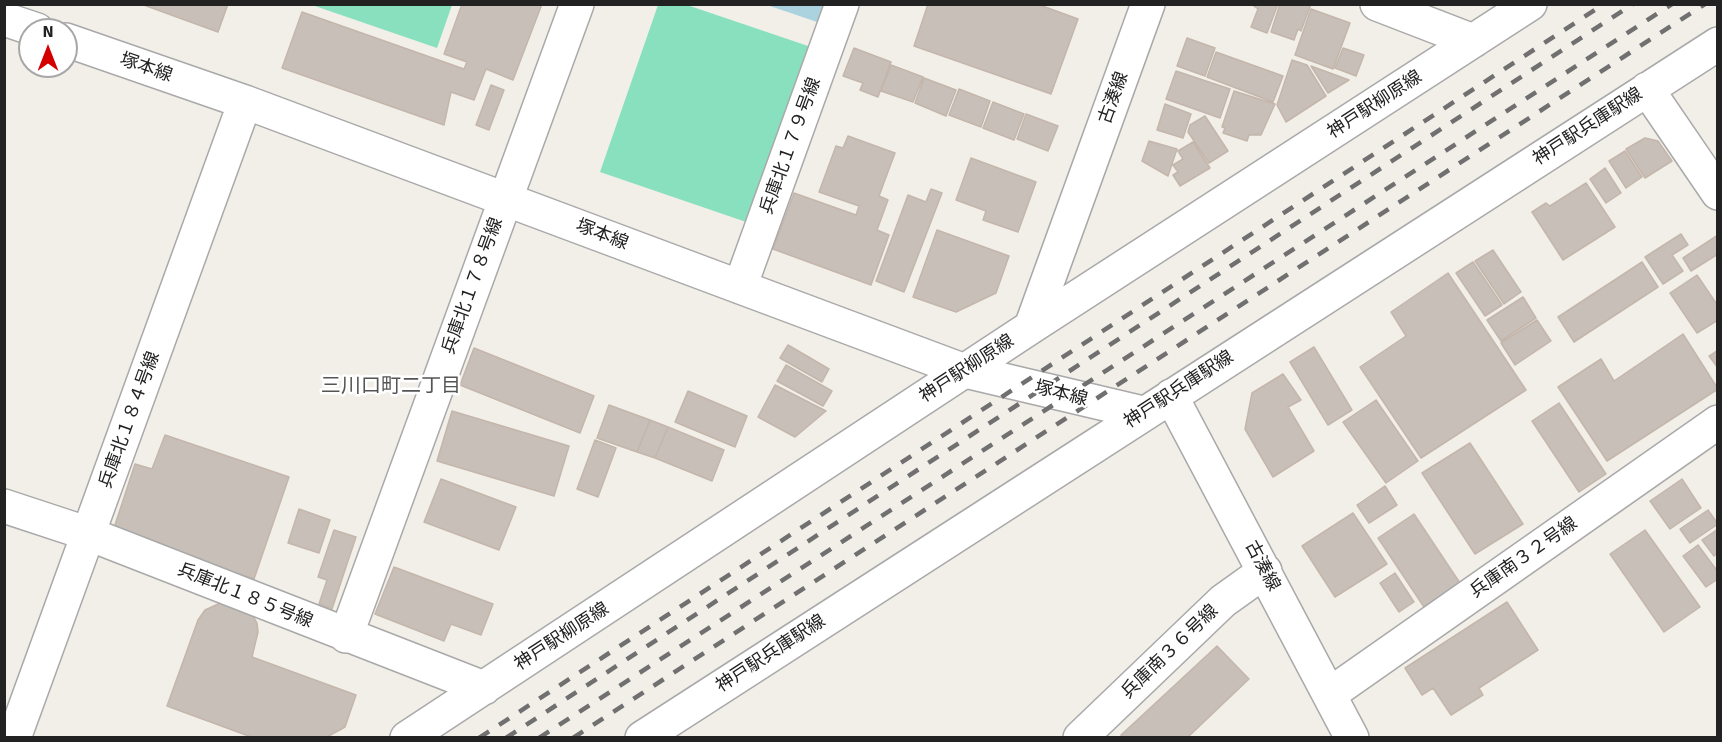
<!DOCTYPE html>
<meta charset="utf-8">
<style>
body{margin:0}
#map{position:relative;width:1722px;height:742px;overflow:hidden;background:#f2efe9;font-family:Signika,sans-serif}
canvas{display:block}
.frame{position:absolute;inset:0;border:6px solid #222;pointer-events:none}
.north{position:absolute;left:18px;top:18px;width:60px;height:60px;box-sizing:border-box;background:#fff;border:2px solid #a7a7a7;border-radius:50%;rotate:0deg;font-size:16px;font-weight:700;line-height:24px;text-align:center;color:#222}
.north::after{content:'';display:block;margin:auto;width:21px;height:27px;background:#d40000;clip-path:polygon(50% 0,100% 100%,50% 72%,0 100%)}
</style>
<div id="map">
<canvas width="1722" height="742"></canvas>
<div class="frame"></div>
<div class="north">N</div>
</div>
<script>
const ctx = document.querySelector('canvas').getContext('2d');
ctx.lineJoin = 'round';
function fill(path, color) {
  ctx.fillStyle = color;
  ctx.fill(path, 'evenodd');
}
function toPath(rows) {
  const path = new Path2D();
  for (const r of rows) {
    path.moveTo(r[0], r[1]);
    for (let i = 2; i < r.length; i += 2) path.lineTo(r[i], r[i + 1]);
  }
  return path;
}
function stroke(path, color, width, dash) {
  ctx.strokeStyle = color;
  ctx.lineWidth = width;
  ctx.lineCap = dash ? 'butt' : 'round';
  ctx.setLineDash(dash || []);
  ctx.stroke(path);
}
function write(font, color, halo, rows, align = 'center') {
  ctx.font = font + ' Signika,"Noto Sans JP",sans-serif';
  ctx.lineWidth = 5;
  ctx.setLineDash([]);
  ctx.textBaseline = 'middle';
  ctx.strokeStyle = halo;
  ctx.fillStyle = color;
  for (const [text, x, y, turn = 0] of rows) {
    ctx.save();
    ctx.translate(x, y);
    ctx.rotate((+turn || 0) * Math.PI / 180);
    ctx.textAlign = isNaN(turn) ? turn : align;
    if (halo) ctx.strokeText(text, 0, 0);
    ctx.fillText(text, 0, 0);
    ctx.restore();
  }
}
fill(toPath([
 [312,5,452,5,437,48],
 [658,5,687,5,814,48,752,224,600,172]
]), '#88e0be');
fill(toPath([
 [767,5,824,4,824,5,817,22]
]), '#aad3df');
const building = toPath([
 [141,4,228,4,218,32,141,4],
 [462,4,542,4,513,80,486,69,474,100,451,92,444,125,282,68,302,12,464,69,467,62,444,54,462,4],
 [928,4,1037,4,1078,19,1051,94,914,46,928,4],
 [1251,4,1278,4,1267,33,1251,27,1258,9,1251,4],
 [1280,4,1311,4,1301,31,1298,29,1294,40,1271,32,1280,4],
 [1311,9,1350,23,1333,69,1295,55,1311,9],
 [1187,38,1215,48,1205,76,1177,66,1187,38],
 [854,48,891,62,878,97,860,90,863,83,843,76,854,48],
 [1343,48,1364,55,1356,76,1335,68,1343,48],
 [1216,52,1283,76,1273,102,1207,77,1216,52],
 [1292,60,1307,65,1326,96,1286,122,1277,105,1292,60],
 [891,65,923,77,913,102,881,91,891,65],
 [1311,66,1349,80,1328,93,1311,66],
 [1176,71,1230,89,1220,118,1166,99,1176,71],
 [924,78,956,90,946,116,915,103,924,78],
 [491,85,504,90,489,130,476,125,491,85],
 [959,89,990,101,981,127,949,115,959,89],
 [1234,91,1275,104,1261,135,1249,135,1247,141,1223,133,1225,128,1222,127,1234,91],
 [993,102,1024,114,1014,140,983,128,993,102],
 [1165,104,1191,114,1183,138,1157,130,1165,104],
 [1026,114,1058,126,1048,151,1017,139,1026,114],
 [1205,116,1228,151,1209,163,1188,132,1190,125,1205,116],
 [848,136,895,153,879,196,888,200,877,230,889,235,871,285,773,249,794,193,856,215,859,206,819,192,836,146,843,148,848,136],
 [1645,138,1658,141,1672,161,1645,178,1626,149,1645,138],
 [1149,141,1177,149,1168,176,1142,161,1149,141],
 [1193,142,1210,168,1180,186,1173,175,1178,172,1173,165,1183,159,1178,151,1193,142],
 [1625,151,1642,177,1626,188,1609,161,1625,151],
 [971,158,1036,182,1018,232,983,220,986,211,956,200,971,158],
 [1605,168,1621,193,1606,203,1590,179,1605,168],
 [1586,183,1615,227,1563,260,1532,212,1546,203,1550,206,1586,183],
 [931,189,942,193,904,292,876,281,908,195,926,202,931,189],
 [937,230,1009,256,996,293,956,312,913,297,937,230],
 [1681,234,1688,245,1672,255,1683,271,1663,284,1645,257,1681,234],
 [1718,235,1718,254,1691,271,1683,258,1718,235],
 [1493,250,1521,292,1504,304,1475,261,1493,250],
 [1473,262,1502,305,1485,316,1456,273,1473,262],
 [1642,262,1658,287,1574,342,1558,317,1642,262],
 [1448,273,1526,390,1421,458,1360,367,1406,336,1391,312,1448,273],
 [1697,275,1718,306,1718,320,1697,333,1670,293,1697,275],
 [1523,297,1536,318,1501,341,1487,320,1523,297],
 [1537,320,1551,341,1515,365,1501,343,1537,320],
 [1683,334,1718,389,1607,461,1558,387,1601,359,1614,381,1683,334],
 [788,345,829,369,822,382,780,358,788,345],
 [1314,347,1352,410,1328,425,1290,362,1314,347],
 [474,348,594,396,580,433,460,385,474,348],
 [1718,350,1718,368,1709,356,1718,350],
 [786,365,832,391,823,406,777,381,786,365],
 [1283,374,1301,400,1288,407,1314,451,1273,477,1245,429,1252,393,1283,374],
 [775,385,826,411,795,437,758,417,775,385],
 [688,391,747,416,735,447,675,422,688,391],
 [1376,400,1418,461,1386,483,1343,422,1376,400],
 [1559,403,1606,474,1579,492,1532,421,1559,403],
 [609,405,650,420,637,452,597,438,609,405],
 [452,411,569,446,554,496,437,461,452,411],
 [650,420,668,427,655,458,637,452,650,420],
 [668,427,724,450,712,481,655,458,668,427],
 [165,435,289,477,254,579,113,531,135,464,152,469,165,435],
 [595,440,616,448,598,497,577,489,595,440],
 [1470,443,1523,524,1475,554,1422,473,1470,443],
 [441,479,516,507,499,550,424,522,441,479],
 [1682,479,1701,508,1670,529,1650,501,1682,479],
 [1385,486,1397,505,1369,523,1357,505,1385,486],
 [299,509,330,520,319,553,288,543,299,509],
 [1708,510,1718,524,1690,543,1680,529,1708,510],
 [1353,513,1387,564,1335,597,1302,546,1353,513],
 [1414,514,1460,583,1424,607,1378,538,1414,514],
 [1718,529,1718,553,1714,556,1702,540,1718,529],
 [334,530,356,537,332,609,319,604,327,580,318,577,334,530],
 [1645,530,1700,607,1664,632,1610,554,1645,530],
 [1698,545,1718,572,1718,579,1706,587,1683,556,1698,545],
 [394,567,493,604,481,635,451,624,444,641,375,614,394,567],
 [1395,573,1414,602,1399,612,1380,583,1395,573],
 [225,601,252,614,257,623,258,632,252,657,356,695,345,727,325,738,254,738,167,706,198,620,205,610,225,601],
 [1507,602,1538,650,1479,688,1483,695,1451,715,1433,688,1422,695,1405,668,1507,602],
 [1217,646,1249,679,1187,738,1123,738,1121,735,1217,646]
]);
fill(building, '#c7bfb8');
stroke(building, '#c4b6ab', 1.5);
const minor = toPath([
 [1377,4,1473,41],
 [4,19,37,30],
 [66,40,245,102,965,371,1143,413],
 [1647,89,1718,193],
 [740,287,842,4],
 [1031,327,1148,4],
 [1171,396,1352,738],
 [4,506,89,534,484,688],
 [346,636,577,4],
 [1330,694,1718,422],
 [14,738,245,102],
 [407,738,1031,327,1530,4],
 [642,738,1718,44],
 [1080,738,1223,601,1265,571]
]);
stroke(minor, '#a9a9a9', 36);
stroke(minor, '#fff', 33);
stroke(toPath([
 [479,738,1604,4],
 [506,738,1633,4],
 [539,738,1672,4],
 [573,738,1705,4]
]), '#707070', 4.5, [12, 12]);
write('18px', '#222', '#fff', [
 ["塚本線",146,68,19],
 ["古湊線",1114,98,-70],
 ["神戸駅柳原線",1375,105,-33],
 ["神戸駅兵庫駅線",1588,127,-33],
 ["兵庫北１７９号線",791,146,-70],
 ["塚本線",602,235,21],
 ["兵庫北１７８号線",473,286,-70],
 ["神戸駅柳原線",967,369,-33],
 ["神戸駅兵庫駅線",1179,390,-33],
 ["塚本線",1061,394,14],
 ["兵庫北１８４号線",130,420,-70],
 ["兵庫南３２号線",1524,558,-35],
 ["古湊線",1262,566,62],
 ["兵庫北１８５号線",245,596,22],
 ["神戸駅柳原線",562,637,-33],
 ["兵庫南３６号線",1170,652,-44],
 ["神戸駅兵庫駅線",771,654,-33]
]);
write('20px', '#555', '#fff', [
 ["三川口町二丁目",391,387]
]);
</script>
